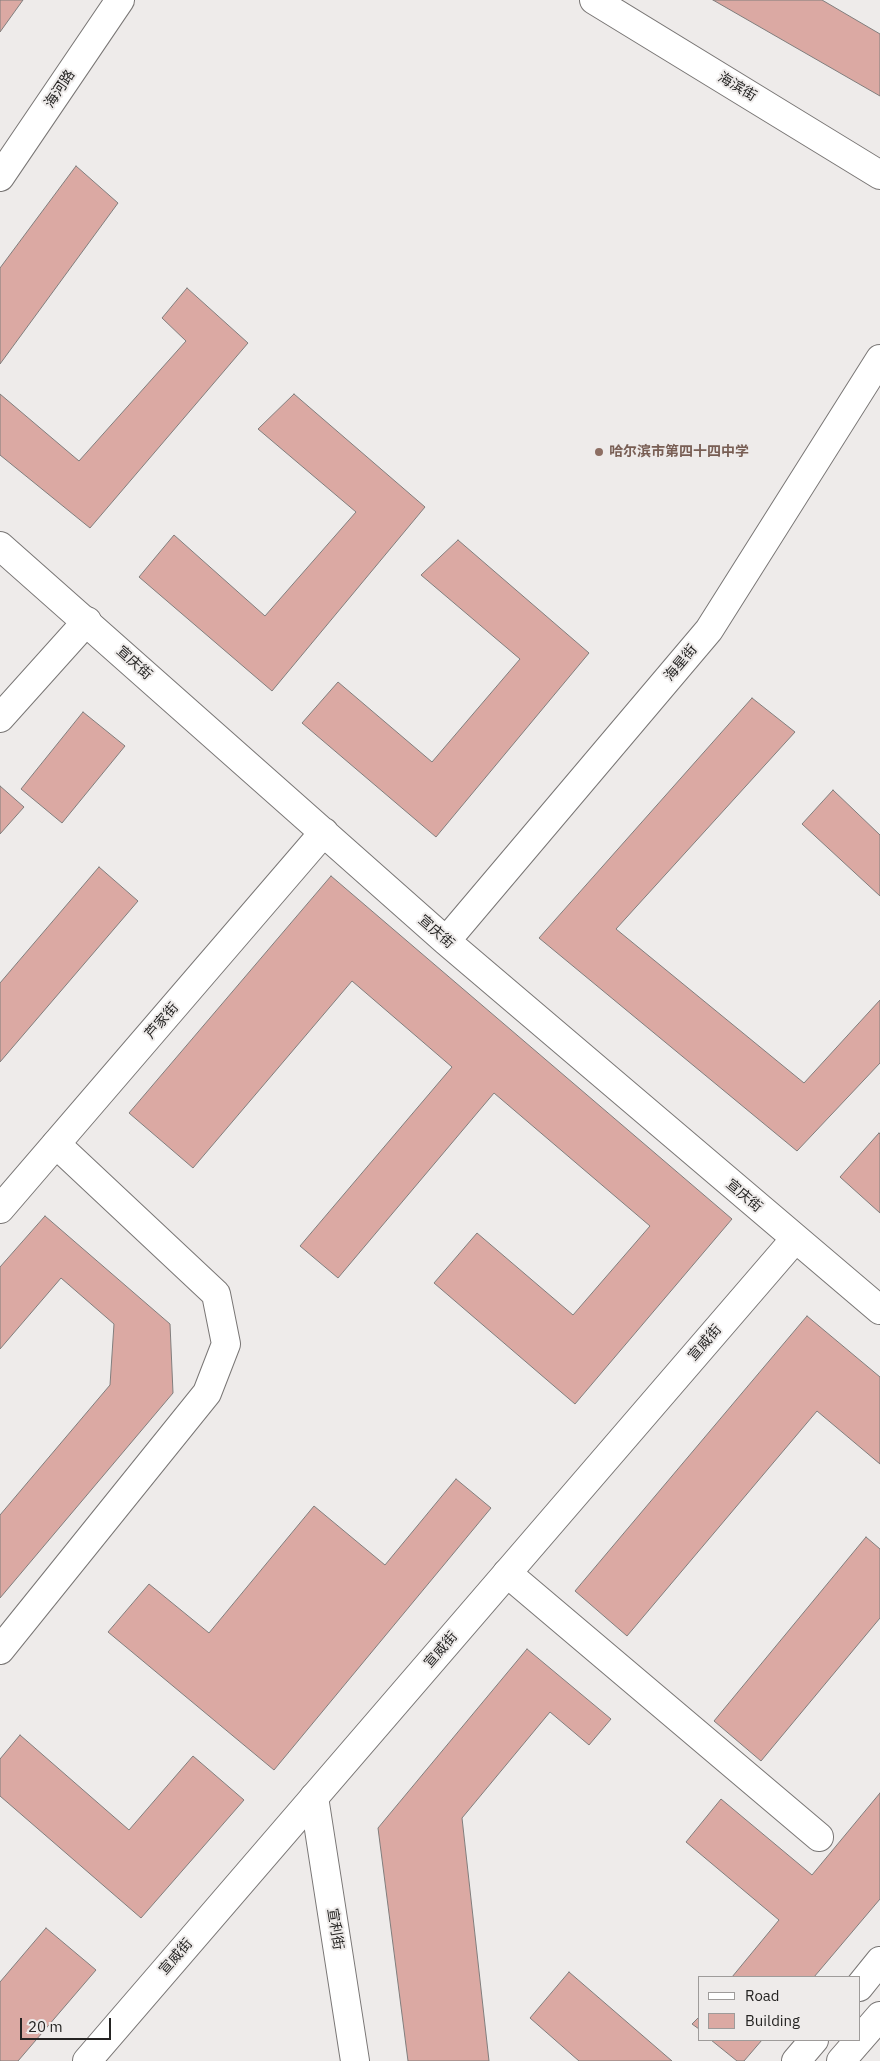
<!DOCTYPE html>
<meta charset="utf-8">
<style>
body{margin:0}
#map{position:relative;width:880px;height:2061px;overflow:hidden;background:#eeebea;font-family:"IBM Plex Sans",sans-serif}
canvas{display:block}
.legend{position:absolute;left:698px;top:1976px;width:162px;height:65px;box-sizing:border-box;background:#eeebea;border:1px solid #9e9b9a;margin:0;padding:6px 9px;list-style:none;font-size:15px;color:#252423}
.legend li{display:flex;align-items:center;gap:10px;height:25px}
.legend b{width:25px;border:1px solid #9e9b9a}
.scale{position:absolute;left:20px;top:2018px;width:91px;height:22px;box-sizing:border-box;border:2px solid #252423;border-top:0;padding-left:6px;font-size:15px;line-height:18px;white-space:nowrap;color:#252423;-webkit-text-stroke:4px #eeebea;paint-order:stroke}
</style>
<div id="map">
<canvas width="880" height="2061"></canvas>
<ul class="legend">
<li><b style="height:6px;background:#fff"></b>Road</li>
<li><b style="height:14px;background:#dba9a3"></b>Building</li>
</ul>
<div class="scale">20 m</div>
</div>
<script>
const ctx = document.querySelector('canvas').getContext('2d');
ctx.lineJoin = 'round';
function fill(path, color) {
  ctx.fillStyle = color;
  ctx.fill(path, 'evenodd');
}
function toPath(rows) {
  const path = new Path2D();
  for (const r of rows) {
    path.moveTo(r[0], r[1]);
    for (let i = 2; i < r.length; i += 2) path.lineTo(r[i], r[i + 1]);
  }
  return path;
}
function stroke(path, color, width, dash) {
  ctx.strokeStyle = color;
  ctx.lineWidth = width;
  ctx.lineCap = dash ? 'butt' : 'round';
  ctx.setLineDash(dash || []);
  ctx.stroke(path);
}
function write(font, color, halo, rows, align = 'center') {
  ctx.font = font + ' "IBM Plex Sans","Noto Sans SC",sans-serif';
  ctx.lineWidth = 4;
  ctx.setLineDash([]);
  ctx.textBaseline = 'middle';
  ctx.strokeStyle = halo;
  ctx.fillStyle = color;
  for (const [text, x, y, turn = 0] of rows) {
    ctx.save();
    ctx.translate(x, y);
    ctx.rotate((+turn || 0) * Math.PI / 180);
    ctx.textAlign = isNaN(turn) ? turn : align;
    if (halo) ctx.strokeText(text, 0, 0);
    ctx.fillText(text, 0, 0);
    ctx.restore();
  }
}
const building = toPath([
 [0,0,23,0,0,32,0,0],
 [713,0,822,0,880,34,880,96,713,0],
 [76,166,118,203,0,364,0,268,76,166],
 [187,288,248,343,90,528,0,455,0,394,79,461,186,341,162,318,187,288],
 [294,394,425,507,272,691,139,577,174,535,265,616,356,512,258,429,294,394],
 [458,540,589,653,436,837,302,723,338,682,432,762,520,659,421,575,458,540],
 [752,698,795,732,616,929,804,1083,880,1000,880,1063,797,1151,539,938,752,698],
 [83,712,125,746,62,823,21,789,83,712],
 [0,786,24,807,0,834,0,786],
 [833,790,880,835,880,896,802,824,833,790],
 [99,867,138,901,0,1062,0,983,99,867],
 [331,876,732,1219,575,1404,434,1283,477,1233,573,1315,650,1226,494,1093,338,1278,300,1246,452,1067,352,981,193,1168,129,1113,331,876],
 [879,1133,880,1134,880,1213,840,1177,879,1133],
 [45,1216,170,1324,173,1393,0,1598,0,1515,110,1385,114,1324,61,1278,0,1349,0,1267,45,1216],
 [807,1316,880,1377,880,1464,817,1411,627,1636,575,1591,807,1316],
 [456,1479,491,1508,274,1770,108,1632,149,1584,209,1633,314,1506,385,1565,456,1479],
 [866,1537,880,1549,880,1618,761,1761,714,1721,866,1537],
 [527,1649,611,1719,589,1745,550,1712,462,1818,489,2061,408,2061,378,1828,527,1649],
 [20,1735,129,1830,193,1756,244,1800,141,1918,0,1796,0,1759,20,1735],
 [880,1793,880,1899,814,1977,732,1977,779,1920,686,1842,721,1799,812,1875,880,1793],
 [46,1928,96,1970,18,2061,0,2061,0,1982,46,1928],
 [569,1972,672,2061,579,2061,530,2018,569,1972],
 [699,2017,699,2029,692,2024,699,2017],
 [711,2040,762,2040,744,2061,737,2061,711,2040]
]);
fill(building, '#dba9a3');
stroke(building, '#817e7d', 1);
const minor = toPath([
 [0,718,87,621],
 [507,1573,819,1837],
 [0,1650,207,1393,226,1344,216,1294,56,1144],
 [314,1797,355,2061]
]);
const tertiary = toPath([
 [594,0,880,175],
 [0,177,120,0],
 [0,546,446,941,880,1310],
 [446,941,709,630,880,359],
 [0,1209,324,832],
 [87,2061,795,1239]
]);
const primary = toPath([
 [859,1987,880,1961],
 [796,2061,814,2040]
]);
const trunk = toPath([
 [841,2061,880,2016]
]);
stroke(minor, '#797675', 30);
stroke(tertiary, '#797675', 30);
stroke(primary, '#797675', 30);
stroke(trunk, '#797675', 30);
stroke(minor, '#fff', 28);
stroke(tertiary, '#fff', 28);
stroke(primary, '#fff', 28);
stroke(trunk, '#fff', 28);
for (const [x, y, r, color] of [
 [599,452,5,"#8d6e63"]
]) {
  const dot = new Path2D();
  dot.arc(x, y, r, 0, 2 * Math.PI);
  ctx.fillStyle = color;
  ctx.fill(dot);
  stroke(dot, '#eeebea', 2);
}
write('14px', '#252423', '#eeebea', [
 ["海滨街",737,87,31],
 ["海河路",60,89,-56],
 ["宣庆街",134,663,42],
 ["海星街",681,663,-50],
 ["宣庆街",436,932,41],
 ["芦家街",162,1021,-49],
 ["宣庆街",744,1196,40],
 ["宣威街",705,1343,-49],
 ["宣威街",441,1650,-49],
 ["宣利街",335,1929,81],
 ["宣威街",176,1957,-49]
]);
write('bold 14px', '#785e54', '#eeebea', [
 ["哈尔滨市第四十四中学",609,452]
], 'left');
</script>
